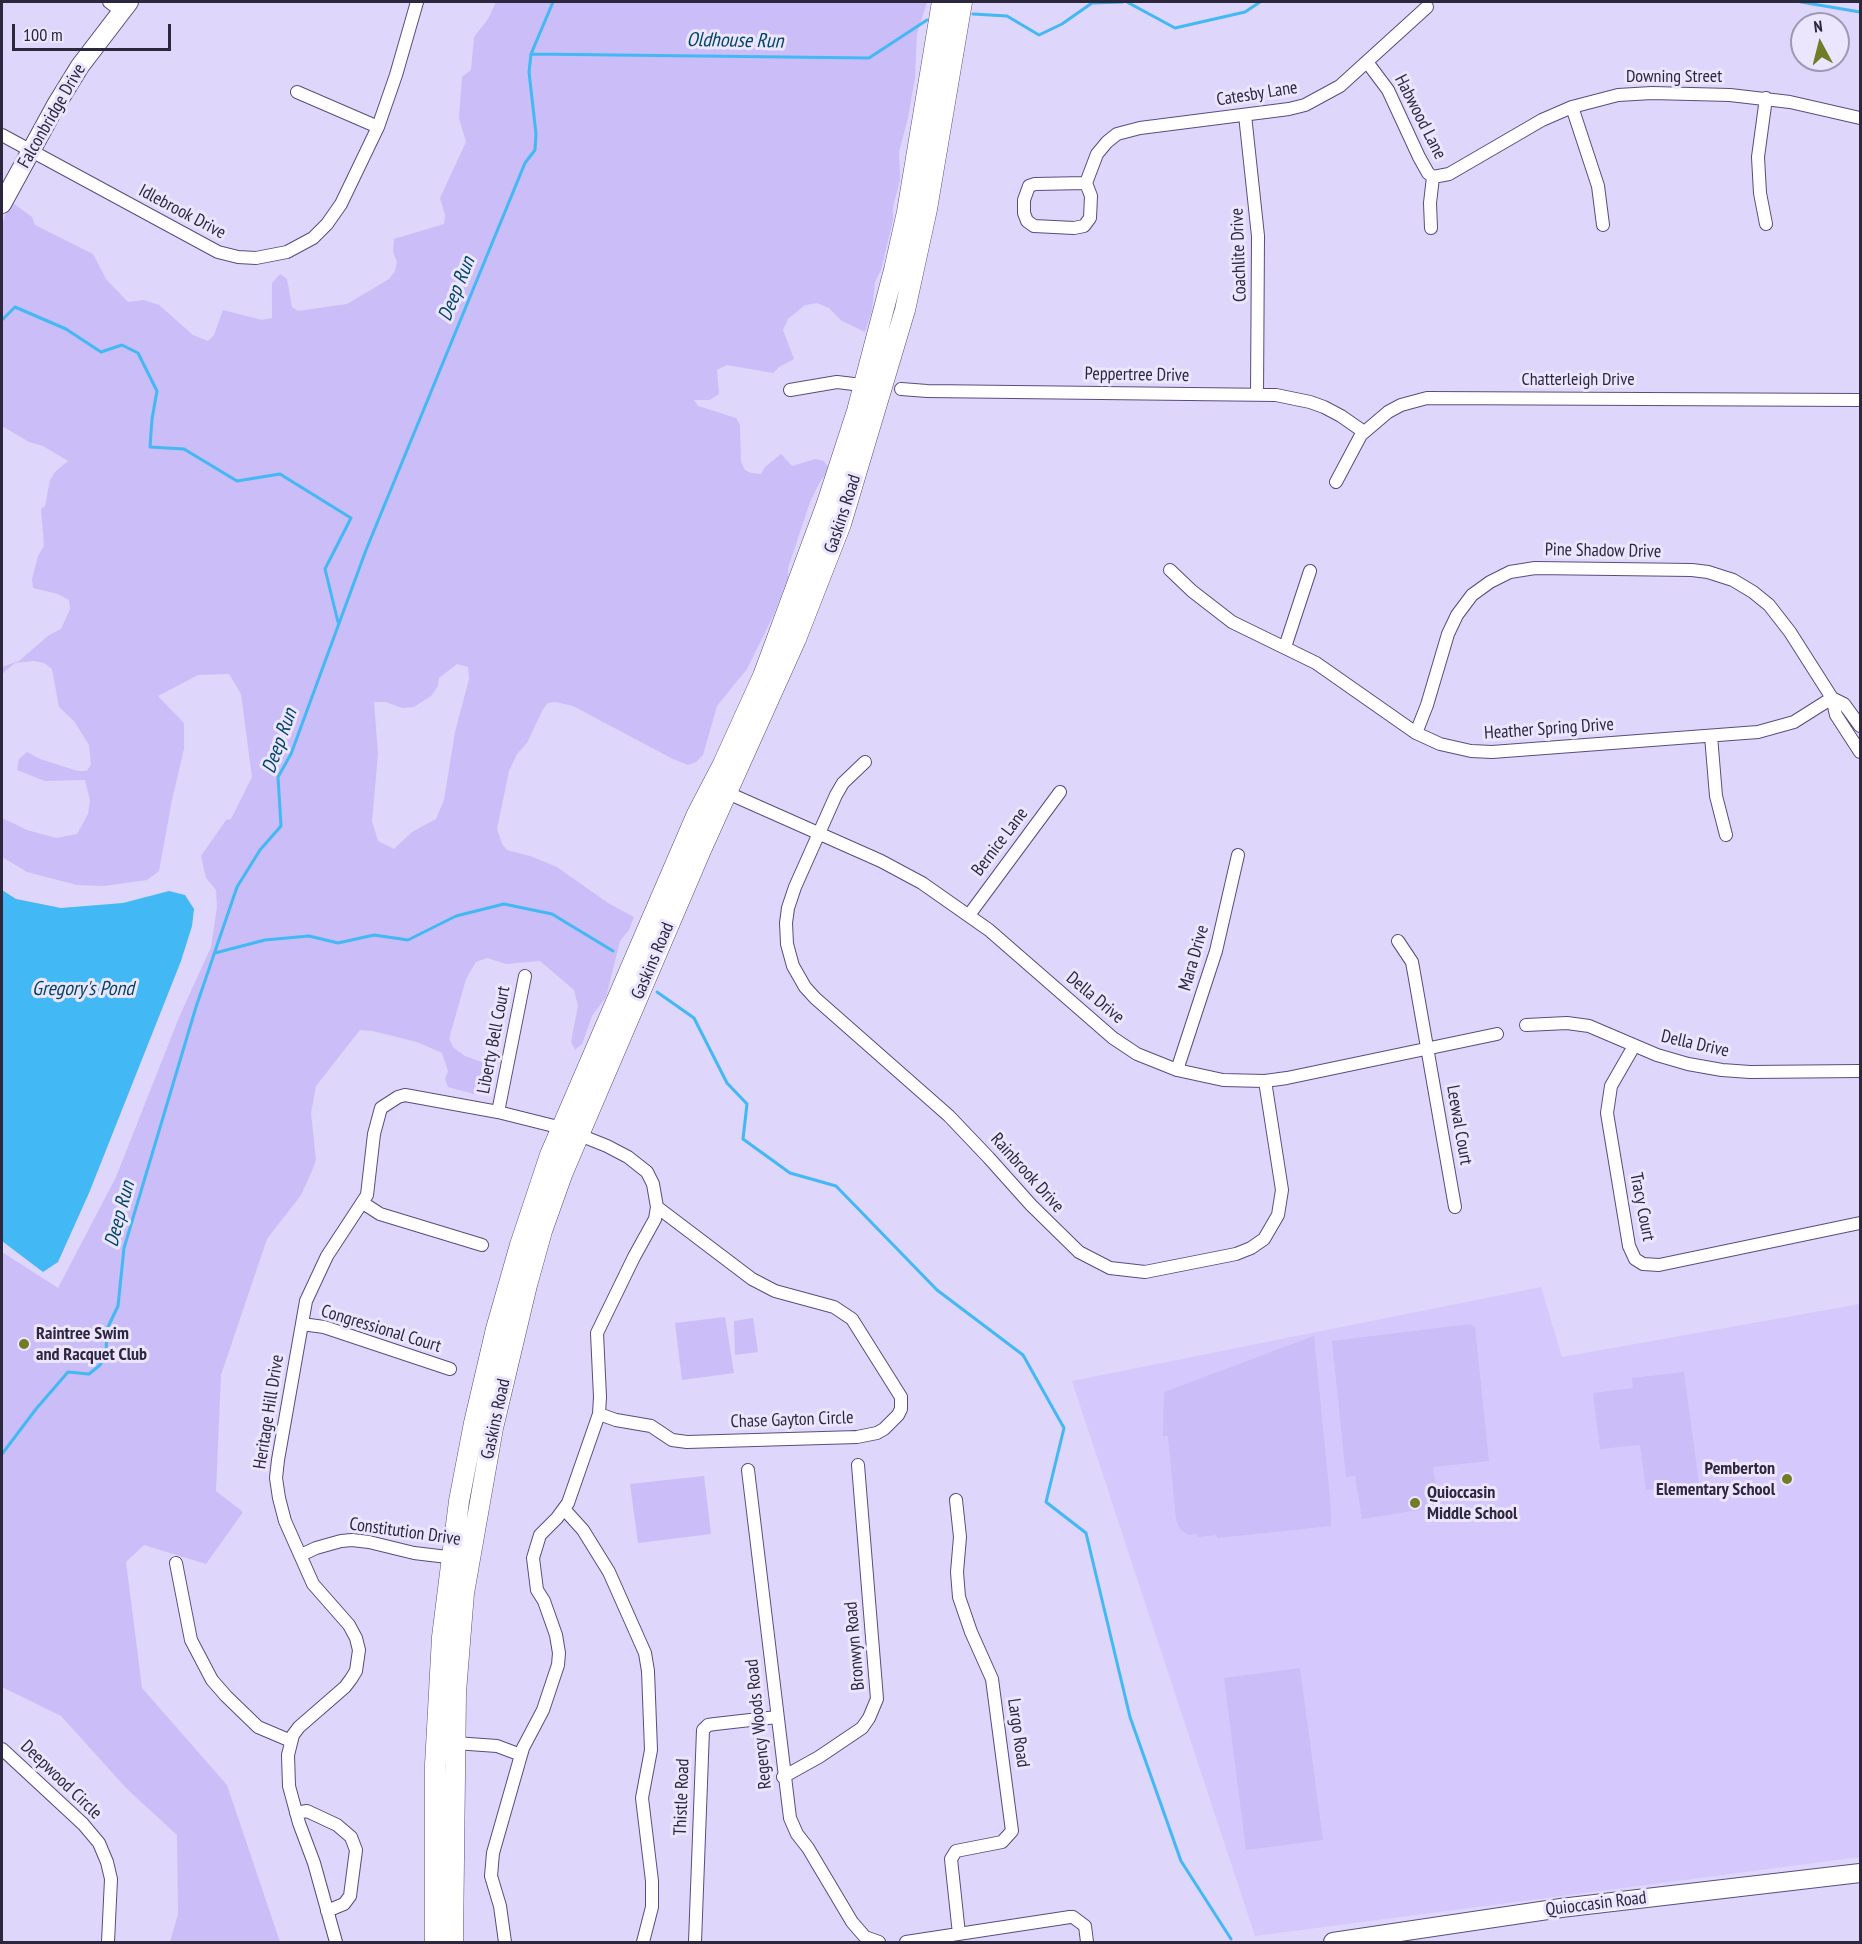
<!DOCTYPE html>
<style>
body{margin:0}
#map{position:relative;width:1862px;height:1944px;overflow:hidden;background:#dfd6fb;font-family:"PT Sans Narrow",sans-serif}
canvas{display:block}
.frame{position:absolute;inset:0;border:3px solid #2d273e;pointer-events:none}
.north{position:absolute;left:1790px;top:12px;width:60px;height:60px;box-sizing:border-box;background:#ebe6fe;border:2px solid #9f9ab1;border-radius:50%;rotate:353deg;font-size:16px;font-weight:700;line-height:24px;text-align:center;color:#2d273e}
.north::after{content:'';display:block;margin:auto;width:21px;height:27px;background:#717c27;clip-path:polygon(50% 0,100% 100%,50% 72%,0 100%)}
.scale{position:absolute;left:12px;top:24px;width:159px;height:27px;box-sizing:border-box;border:3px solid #2d273e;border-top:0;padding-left:8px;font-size:18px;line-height:21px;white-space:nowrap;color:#2d273e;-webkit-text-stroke:4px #ebe6fe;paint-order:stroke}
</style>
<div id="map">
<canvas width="1862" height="1944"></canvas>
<div class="frame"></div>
<div class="north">N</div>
<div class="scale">100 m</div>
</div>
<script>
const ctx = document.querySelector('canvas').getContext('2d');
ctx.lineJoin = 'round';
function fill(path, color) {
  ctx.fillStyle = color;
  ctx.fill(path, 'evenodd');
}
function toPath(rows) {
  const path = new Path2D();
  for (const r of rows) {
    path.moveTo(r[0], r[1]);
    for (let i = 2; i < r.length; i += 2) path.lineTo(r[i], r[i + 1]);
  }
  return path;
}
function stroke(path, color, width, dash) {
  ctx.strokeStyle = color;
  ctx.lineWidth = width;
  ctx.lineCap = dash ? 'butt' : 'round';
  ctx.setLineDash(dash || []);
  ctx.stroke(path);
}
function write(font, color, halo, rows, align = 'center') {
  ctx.font = font + ' "PT Sans Narrow",sans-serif';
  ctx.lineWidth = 6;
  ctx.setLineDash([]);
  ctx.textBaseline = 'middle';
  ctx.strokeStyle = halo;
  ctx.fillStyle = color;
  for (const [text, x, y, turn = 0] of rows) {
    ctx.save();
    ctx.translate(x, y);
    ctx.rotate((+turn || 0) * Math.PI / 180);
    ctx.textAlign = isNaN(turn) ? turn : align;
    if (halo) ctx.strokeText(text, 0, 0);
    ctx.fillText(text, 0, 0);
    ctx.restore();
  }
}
fill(toPath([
 [1541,1287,1562,1357,1860,1304,1860,1857,1255,1936,1072,1381]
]), '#d5c8fd');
fill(toPath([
 [496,2,927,2,917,34,915,77,908,118,899,152,900,180,893,207,893,220,881,270,875,282,872,310,865,332,842,321,829,308,817,303,805,305,788,319,783,330,794,359,779,367,773,373,727,365,717,370,719,394,710,400,694,400,698,406,736,418,740,425,741,462,745,470,751,473,761,474,765,467,781,454,792,466,815,459,824,461,830,470,821,480,810,502,788,568,788,578,773,616,747,669,717,706,703,755,696,762,688,765,671,758,573,706,556,702,548,703,543,709,527,743,517,754,509,771,497,829,502,844,507,850,530,856,557,867,608,903,634,917,629,930,620,941,606,997,592,1016,582,1044,575,1050,571,1042,578,1006,574,990,540,961,506,964,487,958,476,962,466,979,449,1039,454,1048,465,1056,490,1065,481,1089,474,1094,448,1087,445,1079,448,1071,442,1053,417,1042,373,1031,360,1030,316,1086,311,1113,316,1160,312,1171,301,1195,267,1239,221,1375,216,1491,243,1512,206,1564,144,1545,126,1562,142,1688,227,1785,280,1942,170,1942,178,1914,177,1835,127,1789,61,1716,2,1687,2,1252,58,1288,116,1177,180,1015,211,947,217,907,216,890,206,878,201,856,226,820,231,819,252,777,241,694,229,674,198,675,158,696,184,723,184,749,172,800,159,871,147,880,104,886,77,885,27,872,2,857,2,818,27,830,56,838,77,834,88,814,90,800,85,780,45,781,17,770,19,759,27,752,40,759,78,771,87,771,91,764,89,745,74,721,59,707,52,669,44,663,34,661,15,663,2,674,2,667,19,661,49,635,61,629,70,609,69,600,58,594,33,588,32,579,38,556,44,546,41,509,45,506,50,480,55,472,68,461,43,446,29,442,2,426,2,226,5,215,13,203,32,217,35,225,93,254,106,279,128,302,144,300,159,305,193,335,208,341,214,335,223,310,262,320,272,318,272,283,280,274,287,279,292,307,298,311,347,304,389,279,395,271,397,262,393,252,394,239,444,224,445,215,440,198,466,142,459,118,462,77,471,70,474,37,488,19],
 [457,664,468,667,469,679,455,732,444,800,436,819,412,832,394,849,378,841,372,821,378,754,374,702,386,702,402,708,414,707,431,696,438,686,439,678],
 [725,1317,734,1373,682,1380,675,1323],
 [753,1318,758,1352,735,1355,734,1321],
 [1470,1324,1475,1327,1489,1461,1433,1467,1439,1507,1362,1519,1355,1476,1346,1477,1332,1341],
 [1314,1336,1331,1509,1331,1526,1217,1538,1217,1535,1198,1537,1197,1534,1188,1535,1180,1529,1176,1520,1168,1436,1163,1436,1164,1392],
 [1684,1372,1699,1484,1646,1490,1640,1445,1600,1449,1593,1393,1633,1388,1632,1378],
 [704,1476,711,1534,638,1543,630,1484],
 [1300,1668,1323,1840,1246,1850,1224,1678]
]), '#cbbdf8');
fill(toPath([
 [2,890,16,899,61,908,123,903,169,891,185,895,194,909,192,926,181,961,89,1193,58,1262,43,1272,2,1241]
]), '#42b8f5');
stroke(toPath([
 [1127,2,1175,28,1245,12,1260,2],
 [1801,2,1860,12],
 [973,14,1007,16,1039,35,1062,24,1092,3,1123,2],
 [531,54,869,58,927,20],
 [2,320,15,307,66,329,101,352,122,345,138,353,157,391,152,419,150,447,184,449,237,481,280,474,351,518,325,569,338,622],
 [215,953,265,940,309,936,338,943,374,935,408,940,456,916,504,904,552,914,613,951],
 [657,992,694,1018,727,1083,747,1104,743,1139,790,1173,836,1186,937,1290,1023,1355,1064,1428,1046,1502,1086,1533,1130,1717,1181,1861,1231,1939],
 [2,1454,36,1409,68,1372,89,1374,100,1365,106,1352,107,1329,118,1306,124,1248,196,1007,237,887,260,850,281,826,278,777,291,754,366,550,525,163,535,150,536,134,529,72,531,54,553,2]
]), '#42b8f5', 3);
const street = toPath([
 [109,2,121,11],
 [1367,62,1388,90,1419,157,1428,173,1433,177],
 [297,92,378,127],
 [1572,107,1598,186,1603,225],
 [1245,115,1258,236,1257,395],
 [2,135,218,252,238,257,256,258,287,252,313,238,327,224,341,204,378,127,396,75,417,2],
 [1433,177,1449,174,1542,120,1572,107,1618,95,1652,93,1730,95,1790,102,1860,118],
 [1086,183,1091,196,1090,218,1084,226,1074,228,1034,226,1027,221,1024,213,1024,200,1029,186,1035,184,1086,183,1097,154,1107,142,1117,134,1140,128,1289,109,1305,105,1340,86,1427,7],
 [1766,224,1760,193,1758,157,1766,98],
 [1431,228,1430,203,1433,177],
 [901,389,927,391,1276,395,1310,402,1324,407,1341,416,1364,432],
 [790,390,837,382,870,386],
 [1336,482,1361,435,1388,412,1401,405,1427,398,1860,400],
 [1170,570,1192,591,1232,622,1316,663,1416,733,1440,744,1471,751,1492,752,1758,732,1794,722,1832,698],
 [1285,647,1310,571],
 [1832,698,1844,704,1860,726],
 [1416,733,1427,705,1448,634,1457,615,1472,595,1490,582,1510,572,1535,568,1692,570,1708,572,1733,580,1753,592,1769,605,1790,632,1832,698,1836,715,1860,752],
 [1711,736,1716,796,1726,835],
 [865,762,843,783,836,795,795,887,788,908,786,923,787,944,793,966,805,987,815,998,949,1116,989,1158,1031,1205,1079,1252,1110,1268,1145,1272,1236,1254,1251,1248,1264,1239,1278,1215,1282,1190,1265,1081],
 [721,790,881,861,922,883,989,930,1113,1038,1137,1054,1177,1070,1223,1080,1265,1081,1287,1078,1497,1034],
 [969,915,1060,792],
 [1398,941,1412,962,1414,973,1455,1207],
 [1526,1025,1567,1023,1589,1026,1657,1055,1688,1064,1722,1070,1750,1072,1860,1071],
 [1634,1046,1611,1086,1607,1113,1629,1246,1635,1259,1643,1264,1659,1265,1860,1223],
 [1177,1070,1216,951,1238,855],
 [498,1112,525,976],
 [363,1203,380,1214,482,1245],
 [302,1324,324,1327,450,1369],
 [599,1414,616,1420,651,1426,672,1440,687,1442,857,1437,877,1433,884,1429,898,1415,901,1409,901,1397,852,1319,834,1307,775,1291,752,1279,657,1207],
 [748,1470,790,1818,797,1834,808,1848,852,1922,865,1937,879,1942],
 [956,1500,960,1537,957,1572,959,1597,971,1632,992,1679,1012,1831,1002,1842,956,1851,951,1859,959,1934],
 [564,1509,583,1530,609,1572,645,1653,648,1671,651,1750,642,1798,652,1881,652,1907,643,1942],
 [301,1555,316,1548,341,1541,352,1540,369,1542,414,1553,456,1558],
 [176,1563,191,1640,212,1680,226,1696,258,1727,291,1741],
 [455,1743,497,1746,521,1755],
 [2,1749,83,1824,99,1843,107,1862,111,1879,108,1942],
 [783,1777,819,1757,862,1728,869,1718,877,1699,858,1465],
 [296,1813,307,1811,337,1825,351,1837,356,1850,350,1896,344,1904,327,1911],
 [336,1942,314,1863,299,1823,289,1786,288,1755,293,1735,299,1727,345,1687,351,1679,356,1671,359,1650,356,1638,349,1625,313,1584,285,1521,279,1498,276,1478,278,1460,306,1301,327,1256,367,1195,374,1134,381,1108,398,1097,405,1095,498,1112,562,1128,607,1146,628,1157,647,1172,653,1184,657,1207,655,1219,634,1257,597,1333,600,1397,599,1414,568,1503,557,1518,540,1535,533,1558,537,1590,544,1601,556,1635,559,1653,558,1665,543,1710,523,1748,493,1853,491,1876,500,1906,505,1942],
 [695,1942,703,1730,708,1725,715,1724,777,1717],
 [906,1942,1070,1917,1073,1917,1085,1926,1087,1942]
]);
const secondary = toPath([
 [2,204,56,105,80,66,129,2],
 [1333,1942,1561,1908,1860,1873]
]);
const primary = toPath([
 [435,1942,435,1765,442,1637,459,1501,474,1423,496,1329,520,1245,550,1155,697,814,723,764,763,676,826,506,857,411,894,270,907,212,942,2],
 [453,1942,456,1692,464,1593,493,1428,527,1285,542,1231,563,1172,701,850,796,639,841,524,905,310,927,209,962,2]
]);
stroke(street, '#5a4c7f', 14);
stroke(secondary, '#5a4c7f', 20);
stroke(primary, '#5a4c7f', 21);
stroke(street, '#fff', 12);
stroke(secondary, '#fff', 18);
stroke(primary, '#fff', 20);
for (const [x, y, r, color] of [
 [24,1344,6,"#717c27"],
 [1787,1479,6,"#717c27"],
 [1415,1503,6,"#717c27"]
]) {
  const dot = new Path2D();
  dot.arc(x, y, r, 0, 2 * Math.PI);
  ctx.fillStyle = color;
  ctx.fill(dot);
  stroke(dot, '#ebe6fe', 2);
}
write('18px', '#2d273e', '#ebe6fe', [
 ["Downing Street",1674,77],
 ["Catesby Lane",1257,94,-9],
 ["Falconbridge Drive",52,116,-60],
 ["Habwood Lane",1420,117,63],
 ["Idlebrook Drive",182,212,28],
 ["Coachlite Drive",1239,255,-92],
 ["Peppertree Drive",1137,375,1],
 ["Chatterleigh Drive",1578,380],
 ["Gaskins Road",843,514,-72],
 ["Pine Shadow Drive",1603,551,1],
 ["Heather Spring Drive",1549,729,-4],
 ["Bernice Lane",1000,842,-53],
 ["Mara Drive",1194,958,-74],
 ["Gaskins Road",653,961,-67],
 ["Della Drive",1095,998,40],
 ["Liberty Bell Court",494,1040,-79],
 ["Della Drive",1695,1044,13],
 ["Leewal Court",1459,1125,80],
 ["Rainbrook Drive",1027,1173,48],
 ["Tracy Court",1642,1207,79],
 ["Congressional Court",381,1329,17],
 ["Heritage Hill Drive",269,1412,-81],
 ["Gaskins Road",496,1419,-78],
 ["Chase Gayton Circle",792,1420,-2],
 ["Constitution Drive",405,1532,8],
 ["Bronwyn Road",855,1646,-95],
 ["Regency Woods Road",759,1724,-96],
 ["Largo Road",1018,1733,82],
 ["Deepwood Circle",61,1780,44],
 ["Thistle Road",682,1797,-88],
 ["Quioccasin Road",1596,1904,-7]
]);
write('bold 18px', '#2d273e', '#ebe6fe', [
 ["Raintree Swim",36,1334],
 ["and Racquet Club",36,1355],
 ["Pemberton",1775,1469,"right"],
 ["Elementary School",1775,1490,"right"],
 ["Quioccasin",1427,1493],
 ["Middle School",1427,1514]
], 'left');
write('italic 20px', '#004564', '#ebe6fe', [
 ["Oldhouse Run",735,41,1],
 ["Deep Run",457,289,-68],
 ["Deep Run",280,741,-70],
 ["Gregory's Pond",83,989],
 ["Deep Run",120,1214,-75]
]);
</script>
